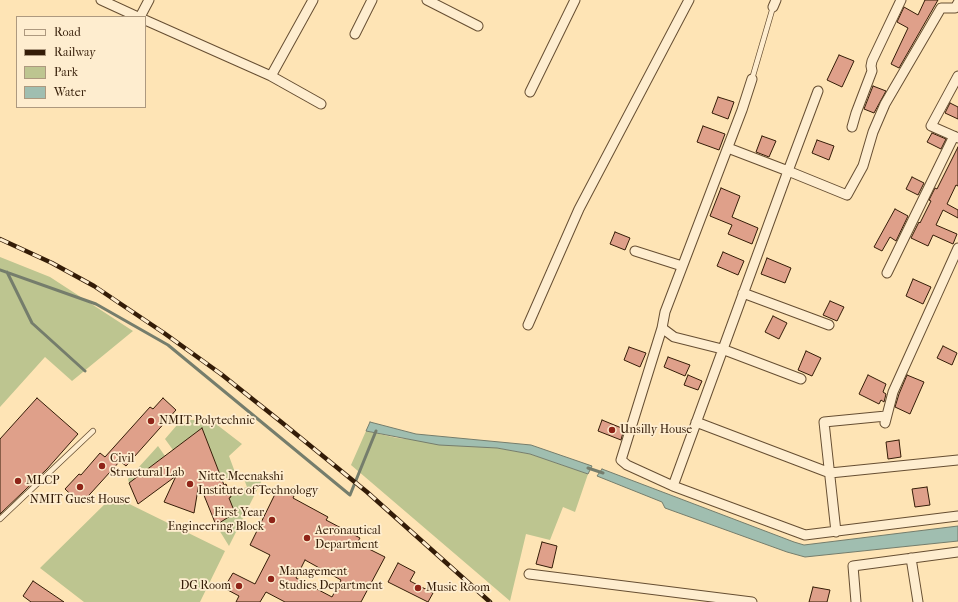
<!DOCTYPE html>
<style>
body{margin:0}
#map{position:relative;width:958px;height:602px;overflow:hidden;background:#fee4b5;font-family:"IM FELL French Canon",serif}
canvas{display:block}
.legend{position:absolute;left:16px;top:16px;width:130px;height:92px;box-sizing:border-box;background:#feedcf;border:1px solid #ad997f;margin:0;padding:5px 7px;list-style:none;font-size:12px;color:#341c07}
.legend li{display:flex;align-items:center;gap:8px;height:20px}
.legend b{width:20px;border:1px solid #ad997f}
</style>
<div id="map">
<canvas width="958" height="602"></canvas>
<ul class="legend">
<li><b style="height:5px;background:#feedcf"></b>Road</li>
<li><b style="height:5px;background:#341c07"></b>Railway</li>
<li><b style="height:11px;background:#bdc590"></b>Park</li>
<li><b style="height:11px;background:#a0beb0"></b>Water</li>
</ul>
</div>
<script>
const ctx = document.querySelector('canvas').getContext('2d');
ctx.lineJoin = 'round';
function fill(path, color) {
  ctx.fillStyle = color;
  ctx.fill(path, 'evenodd');
}
function toPath(rows) {
  const path = new Path2D();
  for (const r of rows) {
    path.moveTo(r[0], r[1]);
    for (let i = 2; i < r.length; i += 2) path.lineTo(r[i], r[i + 1]);
  }
  return path;
}
function stroke(path, color, width, dash) {
  ctx.strokeStyle = color;
  ctx.lineWidth = width;
  ctx.lineCap = dash ? 'butt' : 'round';
  ctx.setLineDash(dash || []);
  ctx.stroke(path);
}
function write(font, color, halo, rows, align = 'center') {
  ctx.font = font + ' "IM FELL French Canon",serif';
  ctx.lineWidth = 3.5;
  ctx.setLineDash([]);
  ctx.textBaseline = 'middle';
  ctx.strokeStyle = halo;
  ctx.fillStyle = color;
  for (const [text, x, y, turn = 0] of rows) {
    ctx.save();
    ctx.translate(x, y);
    ctx.rotate((+turn || 0) * Math.PI / 180);
    ctx.textAlign = isNaN(turn) ? turn : align;
    if (halo) ctx.strokeText(text, 0, 0);
    ctx.fillText(text, 0, 0);
    ctx.restore();
  }
}
fill(toPath([
 [0,257,50,277,133,331,72,381,45,357,0,407],
 [190,420,205,420,216,424,242,444,229,456,236,475,222,480,202,428,173,450,165,439,177,425],
 [366,431,397,438,497,448,530,454,588,474,575,512,563,507,550,540,526,534,510,601,351,465],
 [158,446,165,456,129,483,128,479],
 [264,476,229,546,216,525,235,513,229,498,231,497,230,493,247,487,244,479],
 [113,496,225,551,200,602,84,602,40,568]
]), '#bdc590');
const water = toPath([
 [370,422,416,434,531,445,592,466,588,474,530,454,497,448,439,445,366,431,370,422],
 [602,469,794,542,804,545,958,526,958,541,805,557,787,552,665,508,662,502,597,476,602,469]
]);
fill(water, '#a0beb0');
stroke(water, '#757d6c', 1);
stroke(toPath([
 [0,270,96,304,168,345,350,495,376,431],
 [7,272,32,323,85,371],
 [588,468,603,473]
]), '#757d6c', 3);
const building = toPath([
 [925,0,938,0,899,68,891,64,908,28,897,22,904,7,918,15,925,0],
 [839,55,854,61,842,87,827,80,839,55],
 [873,86,886,91,874,113,864,109,873,86],
 [718,97,734,102,728,119,712,113,718,97],
 [950,103,958,107,958,119,945,113,950,103],
 [703,126,725,134,719,150,697,142,703,126],
 [932,133,946,139,941,149,927,142,932,133],
 [762,136,776,141,769,157,756,152,762,136],
 [817,140,834,146,829,160,812,153,817,140],
 [958,147,958,186,956,185,947,204,958,210,958,218,943,210,936,225,957,234,953,244,933,235,928,246,911,238,919,222,920,223,931,201,929,200,935,188,937,189,958,147],
 [912,177,924,183,918,195,906,189,912,177],
 [721,188,740,196,732,217,758,228,752,244,728,234,732,225,710,216,721,188],
 [895,209,908,216,896,241,890,237,882,251,874,247,895,209],
 [615,232,630,238,625,250,610,244,615,232],
 [723,252,744,261,738,275,717,266,723,252],
 [767,258,791,268,785,283,761,274,767,258],
 [913,279,931,287,923,304,906,296,913,279],
 [830,301,844,307,837,321,823,315,830,301],
 [773,316,787,323,779,339,765,332,773,316],
 [943,346,957,353,952,365,937,358,943,346],
 [629,347,646,353,640,367,624,360,629,347],
 [806,351,821,358,812,376,798,370,806,351],
 [668,357,690,365,685,376,664,367,668,357],
 [688,375,702,381,698,390,684,385,688,375],
 [868,375,886,384,883,392,886,394,884,402,881,400,879,404,859,394,868,375],
 [907,375,924,382,910,414,895,407,899,394,907,375],
 [37,398,78,434,47,469,0,514,0,439,37,398],
 [163,398,176,410,126,466,120,461,81,504,65,489,79,474,81,475,100,453,105,457,150,407,153,409,163,398],
 [602,420,624,429,621,440,598,431,602,420],
 [202,428,224,485,226,484,228,489,231,497,229,498,235,513,216,525,199,483,194,513,164,502,176,476,138,504,129,483,202,428],
 [899,440,901,457,888,459,886,442,899,440],
 [927,487,930,505,915,507,912,489,927,487],
 [278,488,294,496,293,498,328,517,326,520,360,538,357,543,385,557,361,602,285,602,266,592,260,602,236,602,239,596,224,588,233,573,255,584,270,555,250,545,278,488],
 [305,560,341,580,332,597,296,578,305,560],
 [542,542,557,546,552,568,536,564,542,542],
 [398,563,415,572,410,581,433,593,428,602,388,582,398,563],
 [33,581,64,602,31,602,23,596,33,581],
 [813,587,830,590,827,602,809,602,813,587]
]);
fill(building, '#dfa08a');
stroke(building, '#341c07', 1);
const service = toPath([
 [752,79,773,7],
 [0,519,93,431]
]);
const minor = toPath([
 [101,0,138,17],
 [427,0,478,26],
 [773,7,776,0],
 [140,17,149,0],
 [145,20,271,76,321,104],
 [355,34,372,0],
 [271,76,313,0],
 [958,76,931,126,958,138],
 [752,79,742,110,665,312,662,328,621,460,627,465,673,486,805,535,958,516],
 [818,91,788,171,847,195,863,166,873,132,885,104,941,8,955,8,958,3],
 [530,92,575,0],
 [852,127,856,113,872,71,871,66,872,61,901,0],
 [635,251,682,266],
 [887,273,954,136],
 [743,293,829,325],
 [528,325,579,209,689,0],
 [662,328,674,337,722,349,801,379],
 [696,422,830,473,958,460],
 [885,423,893,392,958,248],
 [673,486,788,171,728,148],
 [836,532,824,422,886,416],
 [911,558,918,602],
 [529,574,752,602],
 [856,602,853,566,958,552]
]);
stroke(service, '#664e32', 6);
stroke(minor, '#664e32', 11);
stroke(service, '#feedcf', 4.5);
stroke(minor, '#feedcf', 9);
const rail = toPath([
 [0,239,52,263,94,286,164,333,221,374,280,421,367,492,490,602]
]);
stroke(rail, '#341c07', 4.5);
stroke(rail, '#feedcf', 3, [9]);
for (const [x, y, r, color] of [
 [151,421,4,"#8f2418"],
 [612,430,4,"#8f2418"],
 [102,466,4,"#8f2418"],
 [18,481,4,"#8f2418"],
 [190,484,4,"#8f2418"],
 [80,487,4,"#8f2418"],
 [272,520,4,"#8f2418"],
 [307,538,4,"#8f2418"],
 [271,579,4,"#8f2418"],
 [239,586,4,"#8f2418"],
 [418,588,4,"#8f2418"]
]) {
  const dot = new Path2D();
  dot.arc(x, y, r, 0, 2 * Math.PI);
  ctx.fillStyle = color;
  ctx.fill(dot);
  stroke(dot, '#feedcf', 1.5);
}
write('12px', '#341c07', '#feedcf', [
 ["NMIT Polytechnic",159,421],
 ["Unsilly House",620,430],
 ["Civil",110,459],
 ["Structural Lab",110,473],
 ["Nitte Meenakshi",198,477],
 ["Institute of Technology",198,491],
 ["MLCP",26,481],
 ["NMIT Guest House",80,500,"center"],
 ["First Year",264,513,"right"],
 ["Engineering Block",264,527,"right"],
 ["Aeronautical",315,531],
 ["Department",315,545],
 ["Management",279,572],
 ["Studies Department",279,586],
 ["DG Room",231,586,"right"],
 ["Music Room",426,588]
], 'left');
</script>
